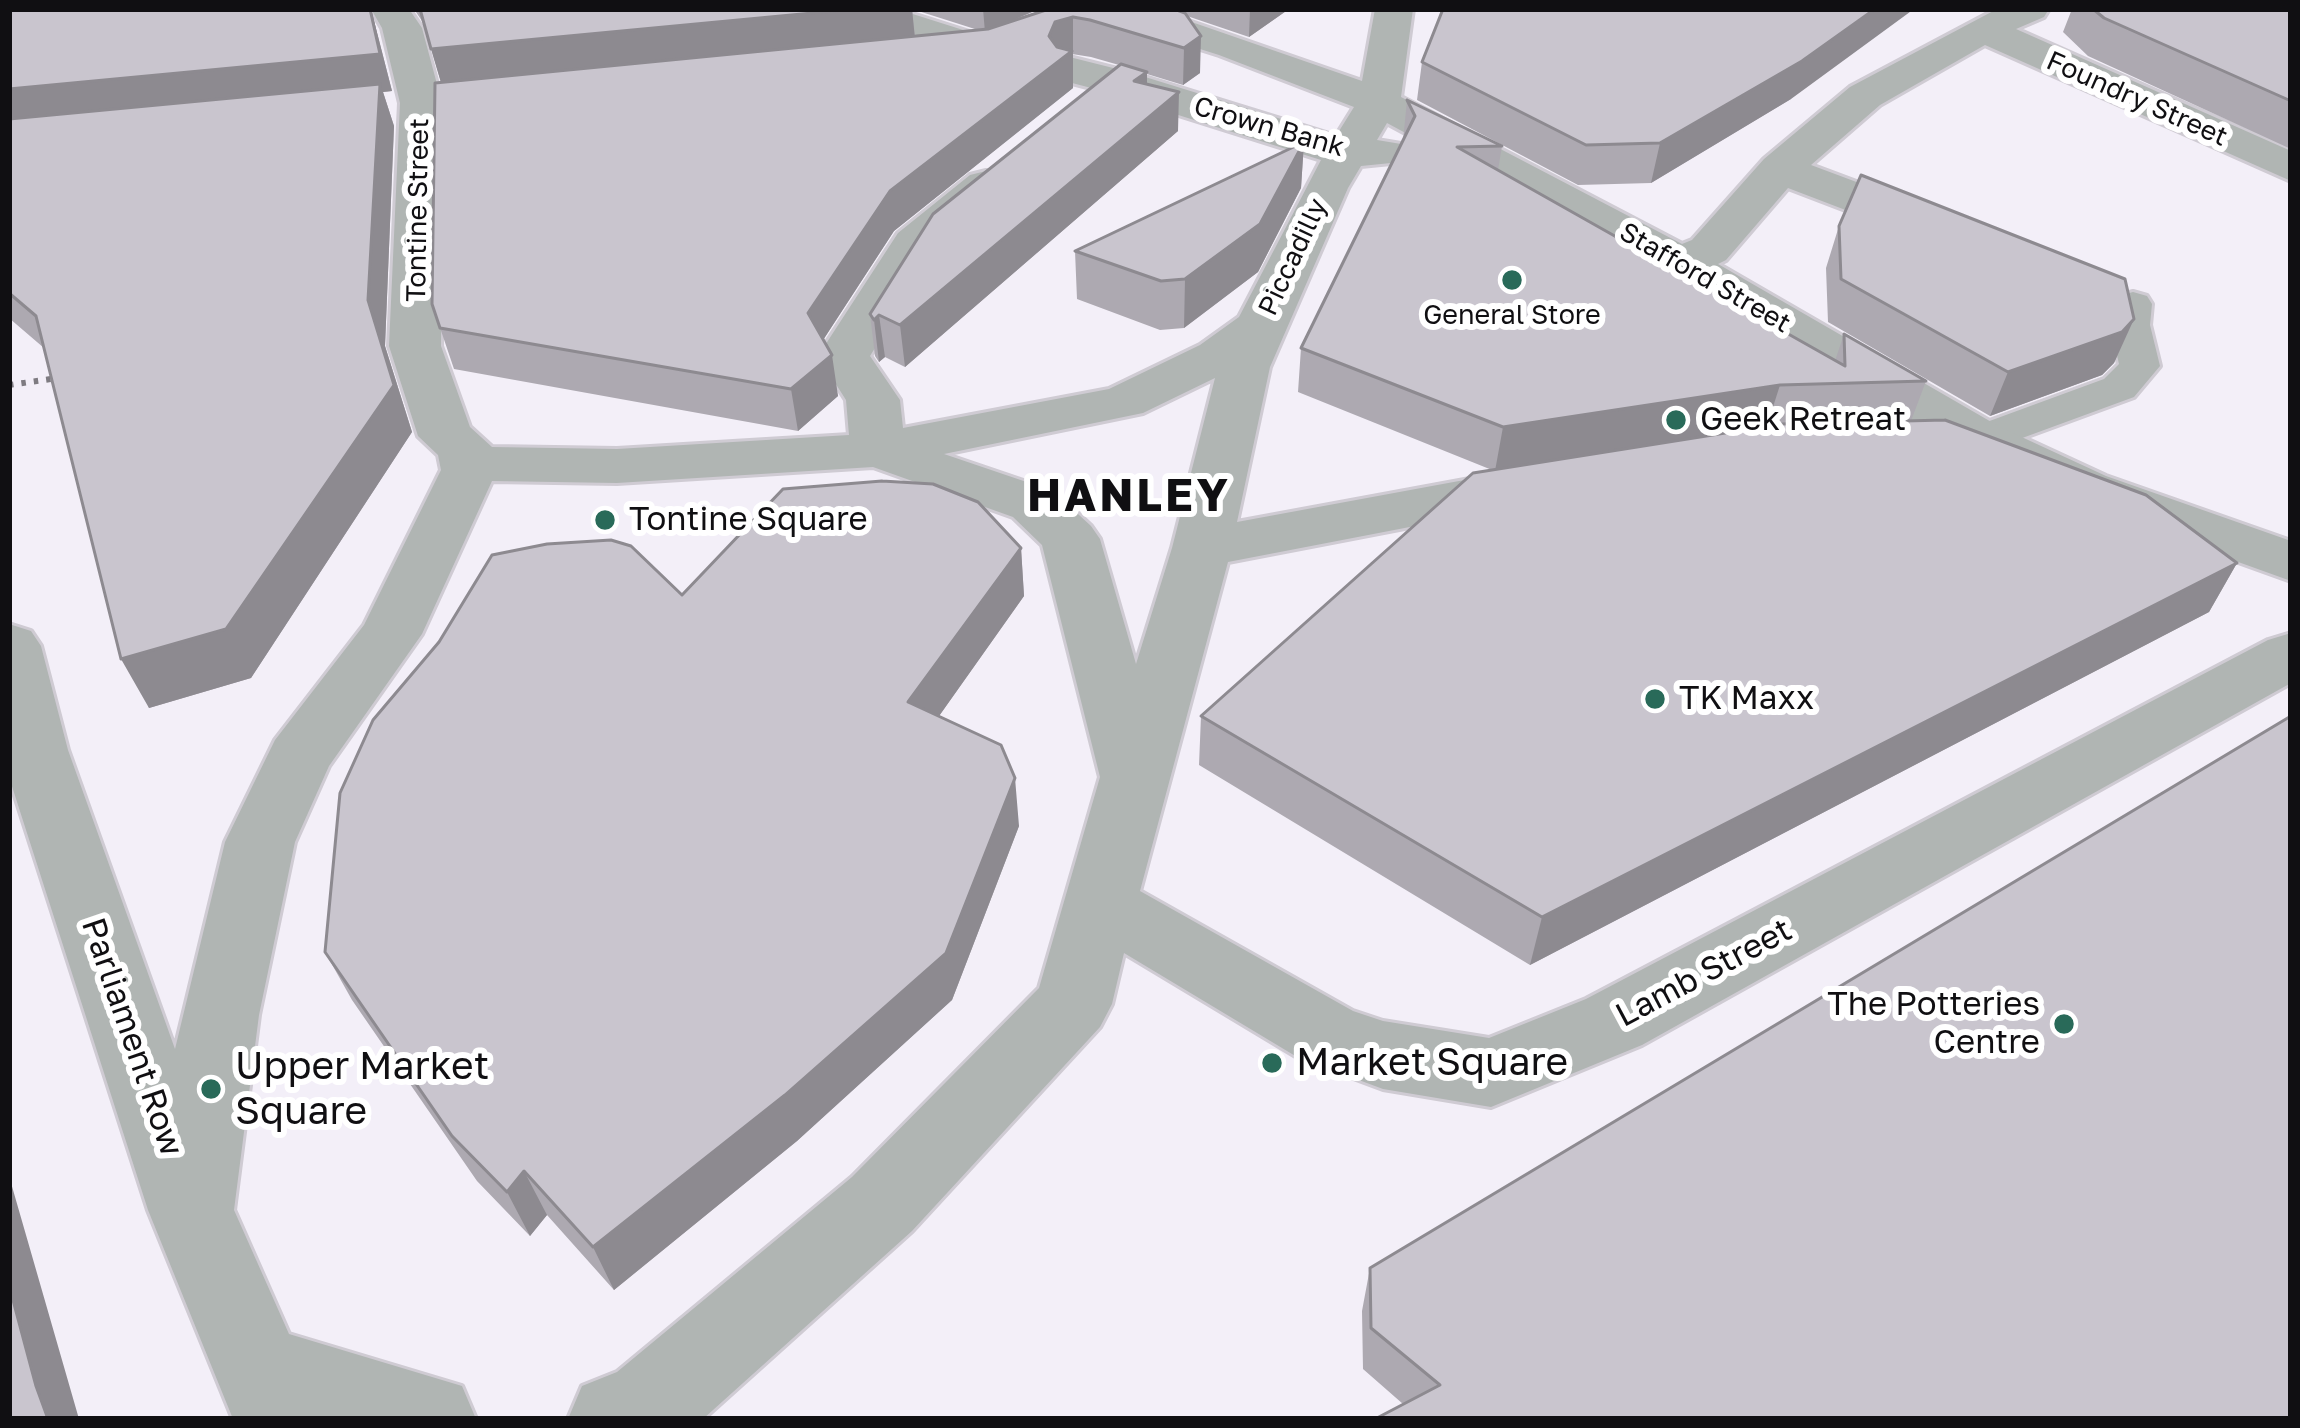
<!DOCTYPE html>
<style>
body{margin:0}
#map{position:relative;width:2300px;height:1428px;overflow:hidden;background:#f3eff8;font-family:"Golos Text",sans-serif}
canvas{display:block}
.frame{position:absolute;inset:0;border:12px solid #100f12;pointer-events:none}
</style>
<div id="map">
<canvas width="2300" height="1428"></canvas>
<div class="frame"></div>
</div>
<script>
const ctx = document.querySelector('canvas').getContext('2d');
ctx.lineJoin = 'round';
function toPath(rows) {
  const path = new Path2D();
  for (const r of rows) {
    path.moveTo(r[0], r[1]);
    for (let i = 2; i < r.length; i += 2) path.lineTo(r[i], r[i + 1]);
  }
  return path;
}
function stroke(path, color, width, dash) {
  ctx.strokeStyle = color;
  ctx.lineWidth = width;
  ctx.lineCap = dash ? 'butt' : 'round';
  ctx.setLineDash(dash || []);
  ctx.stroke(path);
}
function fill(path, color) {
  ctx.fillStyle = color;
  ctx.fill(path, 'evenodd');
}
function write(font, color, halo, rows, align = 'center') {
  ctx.font = font + ' "Golos Text",sans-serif';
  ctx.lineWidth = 12;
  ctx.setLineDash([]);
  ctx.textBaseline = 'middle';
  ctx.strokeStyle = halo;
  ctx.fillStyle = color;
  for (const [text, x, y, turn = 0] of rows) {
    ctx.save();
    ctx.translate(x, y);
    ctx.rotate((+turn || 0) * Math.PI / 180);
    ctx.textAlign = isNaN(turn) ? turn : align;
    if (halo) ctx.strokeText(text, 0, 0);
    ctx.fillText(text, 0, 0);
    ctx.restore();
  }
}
const lane = toPath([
 [852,9,897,9,1001,42,1006,49,990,58,979,56,856,15,852,9],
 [2133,292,2147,296,2152,304,2150,325,2160,366,2134,397,1995,448,1980,452,1965,448,1959,439,1965,430,2104,379,2119,364,2110,325,2114,304,2119,296,2133,292]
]);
const street = toPath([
 [371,9,409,9,422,28,442,103,441,346,470,427,492,447,617,449,849,435,846,400,818,356,898,233,970,175,986,171,1002,175,1009,185,934,252,870,356,900,400,903,428,1109,389,1200,345,1239,317,1321,160,1099,90,976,58,970,49,976,40,990,37,1129,72,1336,136,1354,107,1219,55,1099,17,1094,9,1154,9,1362,81,1375,9,1413,9,1401,97,1682,244,1692,240,1764,159,1850,87,1997,9,2049,9,2044,17,2016,29,2291,151,2291,181,1985,45,1880,105,1811,165,1950,217,1957,227,1950,237,1933,241,1916,237,1788,188,1726,260,1718,264,2000,427,2106,476,2291,541,2291,581,2066,500,1960,451,1663,272,1387,123,1377,140,1401,144,1407,153,1401,162,1361,166,1348,188,1270,367,1237,522,1524,469,1544,475,1553,487,1544,499,1524,505,1228,562,1140,891,1353,1011,1383,1021,1489,1038,1586,999,2268,640,2291,633,2291,683,1642,1045,1491,1107,1383,1089,1297,1057,1124,953,1112,1004,1100,1027,912,1231,703,1419,568,1419,582,1386,617,1372,852,1177,1039,988,1100,777,1042,545,1013,517,873,467,617,483,492,481,422,634,329,766,295,842,259,1015,234,1210,289,1334,462,1386,476,1419,233,1419,148,1210,9,777,9,624,31,631,41,646,68,750,175,1049,225,842,275,740,364,625,441,470,438,455,418,436,389,346,400,103,382,28,371,9],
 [1215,378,1172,548,1136,664,1100,539,1091,526,1053,491,944,454,1143,413,1215,378]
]);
stroke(lane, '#cfcbd3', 6);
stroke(street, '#cfcbd3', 6);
stroke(toPath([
 [9,385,58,378]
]), '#7e7b81', 6, [4.5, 8]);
fill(lane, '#b0b5b3');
fill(street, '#b0b5b3');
fill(toPath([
 [9,9,371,9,392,91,383,92,394,126,385,346,412,432,251,678,149,708,44,348,9,318],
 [414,9,1039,9,1002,25,1049,9,1289,9,1249,37,1187,16,1200,73,1183,85,1147,74,1147,84,1178,131,905,367,885,357,879,362,875,356,870,314,1119,65,1091,57,1072,54,1073,88,894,231,823,340,838,396,798,431,454,369,432,304,441,82,424,24],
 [912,9,978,30,915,36],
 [2072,9,2291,9,2291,149,2088,56,2063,32],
 [1422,62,1791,99,1651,183,1578,185,1417,100],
 [1407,100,1502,146,1498,170,1835,361,1844,334,1926,381,1911,421,2237,563,2209,612,1530,965,1199,765,1201,716,1492,470,1298,392,1301,348,1403,141],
 [1304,142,1301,188,1258,272,1184,328,1160,330,1077,299,1075,251],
 [1839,226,2134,319,2114,363,2102,375,1990,416,1828,322,1826,268],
 [1021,548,1024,596,939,716,1019,826,952,1000,797,1141,614,1290,547,1215,530,1236,477,1181,352,1000,325,952,682,595],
 [1370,1268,2291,1419,1403,1404,1363,1369,1362,1311]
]), '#ada9b1');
fill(toPath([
 [371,9,392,91,383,92,394,126,385,346,412,432,251,678,149,708,121,659,9,128,9,89],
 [855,9,912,9,915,39,442,86,431,49],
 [983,9,1039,9,985,32],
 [1250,9,1289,9,1249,37],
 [1875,9,1914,9,1791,99,1651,183,1660,143],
 [1073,17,1073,88,894,231,814,354,808,313,890,191,1055,22],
 [1201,36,1200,73,1183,85,1184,48],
 [1147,72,1147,110,1134,81],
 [1179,92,1178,131,905,367,900,325],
 [1304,142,1301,188,1258,272,1184,328,1185,279],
 [879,315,885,357,879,362,874,320],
 [2134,319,2114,363,2102,375,1990,416,2008,372],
 [832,355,838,396,798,431,791,389],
 [1780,385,1766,429,1495,471,1503,427],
 [1021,548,1024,596,915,750,908,702],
 [2237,563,2209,612,1530,965,1542,917],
 [1015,778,1019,826,952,1000,797,1141,614,1290,593,1247],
 [524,1171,547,1215,530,1236,507,1192],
 [9,1176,79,1419,48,1419,36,1386,9,1285]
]), '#8d8a90');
const building = toPath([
 [9,9,370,9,380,54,9,89,9,9],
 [420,9,855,9,431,49,420,9],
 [1049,9,1174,9,1185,13,1201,36,1184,48,1090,20,1073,17,1055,22,1049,36,1057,47,1072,51,890,191,808,313,832,355,791,389,440,328,432,304,435,83,988,29,1049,9],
 [1443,9,1875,9,1802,61,1660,143,1586,145,1422,62,1443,9],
 [2093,9,2291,9,2291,101,2104,18,2093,9],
 [1121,64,1147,72,1134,81,1179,92,900,325,879,315,874,320,870,314,933,214,1121,64],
 [380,84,368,300,394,385,226,629,121,659,36,316,9,293,9,119,380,84],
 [1407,100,1502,146,1457,147,1845,366,1844,334,1926,381,1780,385,1503,427,1301,348,1415,116,1407,100],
 [1304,142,1260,224,1185,279,1161,281,1075,251,1304,142],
 [1861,175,2125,279,2134,319,2122,332,2008,372,1841,279,1839,226,1861,175],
 [1945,420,2146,495,2237,563,1542,917,1201,716,1473,473,1782,424,1945,420],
 [882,481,933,484,978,502,1021,548,908,702,1001,745,1015,778,946,953,785,1095,593,1247,524,1171,507,1192,452,1136,325,952,340,793,373,720,439,642,492,555,547,544,611,540,631,546,682,595,783,489,882,481],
 [2291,716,2291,1419,1375,1419,1440,1385,1371,1328,1370,1268,2291,716],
 [9,1285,36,1386,48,1419,9,1419,9,1285]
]);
fill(building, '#c9c5ce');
stroke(building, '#8d8a90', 3);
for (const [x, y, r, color] of [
 [1512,280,12,"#296a59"],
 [1676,420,12,"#296a59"],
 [605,520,12,"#296a59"],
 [1655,699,12,"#296a59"],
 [2064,1024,12,"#296a59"],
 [1272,1063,12,"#296a59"],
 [211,1089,12,"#296a59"]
]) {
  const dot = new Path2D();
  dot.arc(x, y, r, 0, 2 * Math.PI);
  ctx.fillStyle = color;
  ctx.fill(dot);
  stroke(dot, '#fff', 4.5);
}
write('27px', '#100f12', '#fff', [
 ["Foundry Street",2137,99,24],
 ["Crown Bank",1269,127,16],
 ["Tontine Street",418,210,-89],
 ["Piccadilly",1293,257,-65],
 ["Stafford Street",1705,278,30]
]);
write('27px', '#100f12', '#fff', [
 ["General Store",1512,315]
]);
write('33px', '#100f12', '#fff', [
 ["Geek Retreat",1700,420],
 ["Tontine Square",629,520],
 ["TK Maxx",1679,699],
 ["The Potteries",2040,1005,"right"],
 ["Centre",2040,1043,"right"]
], 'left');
write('33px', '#100f12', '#fff', [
 ["Lamb Street",1704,973,-28],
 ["Parliament Row",132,1037,71]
]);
write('39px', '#100f12', '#fff', [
 ["Market Square",1296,1063],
 ["Upper Market",235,1067],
 ["Square",235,1112]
], 'left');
ctx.letterSpacing = '3px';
write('bold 45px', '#100f12', '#fff', [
 ["HANLEY",1129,497]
]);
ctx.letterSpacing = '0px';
</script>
